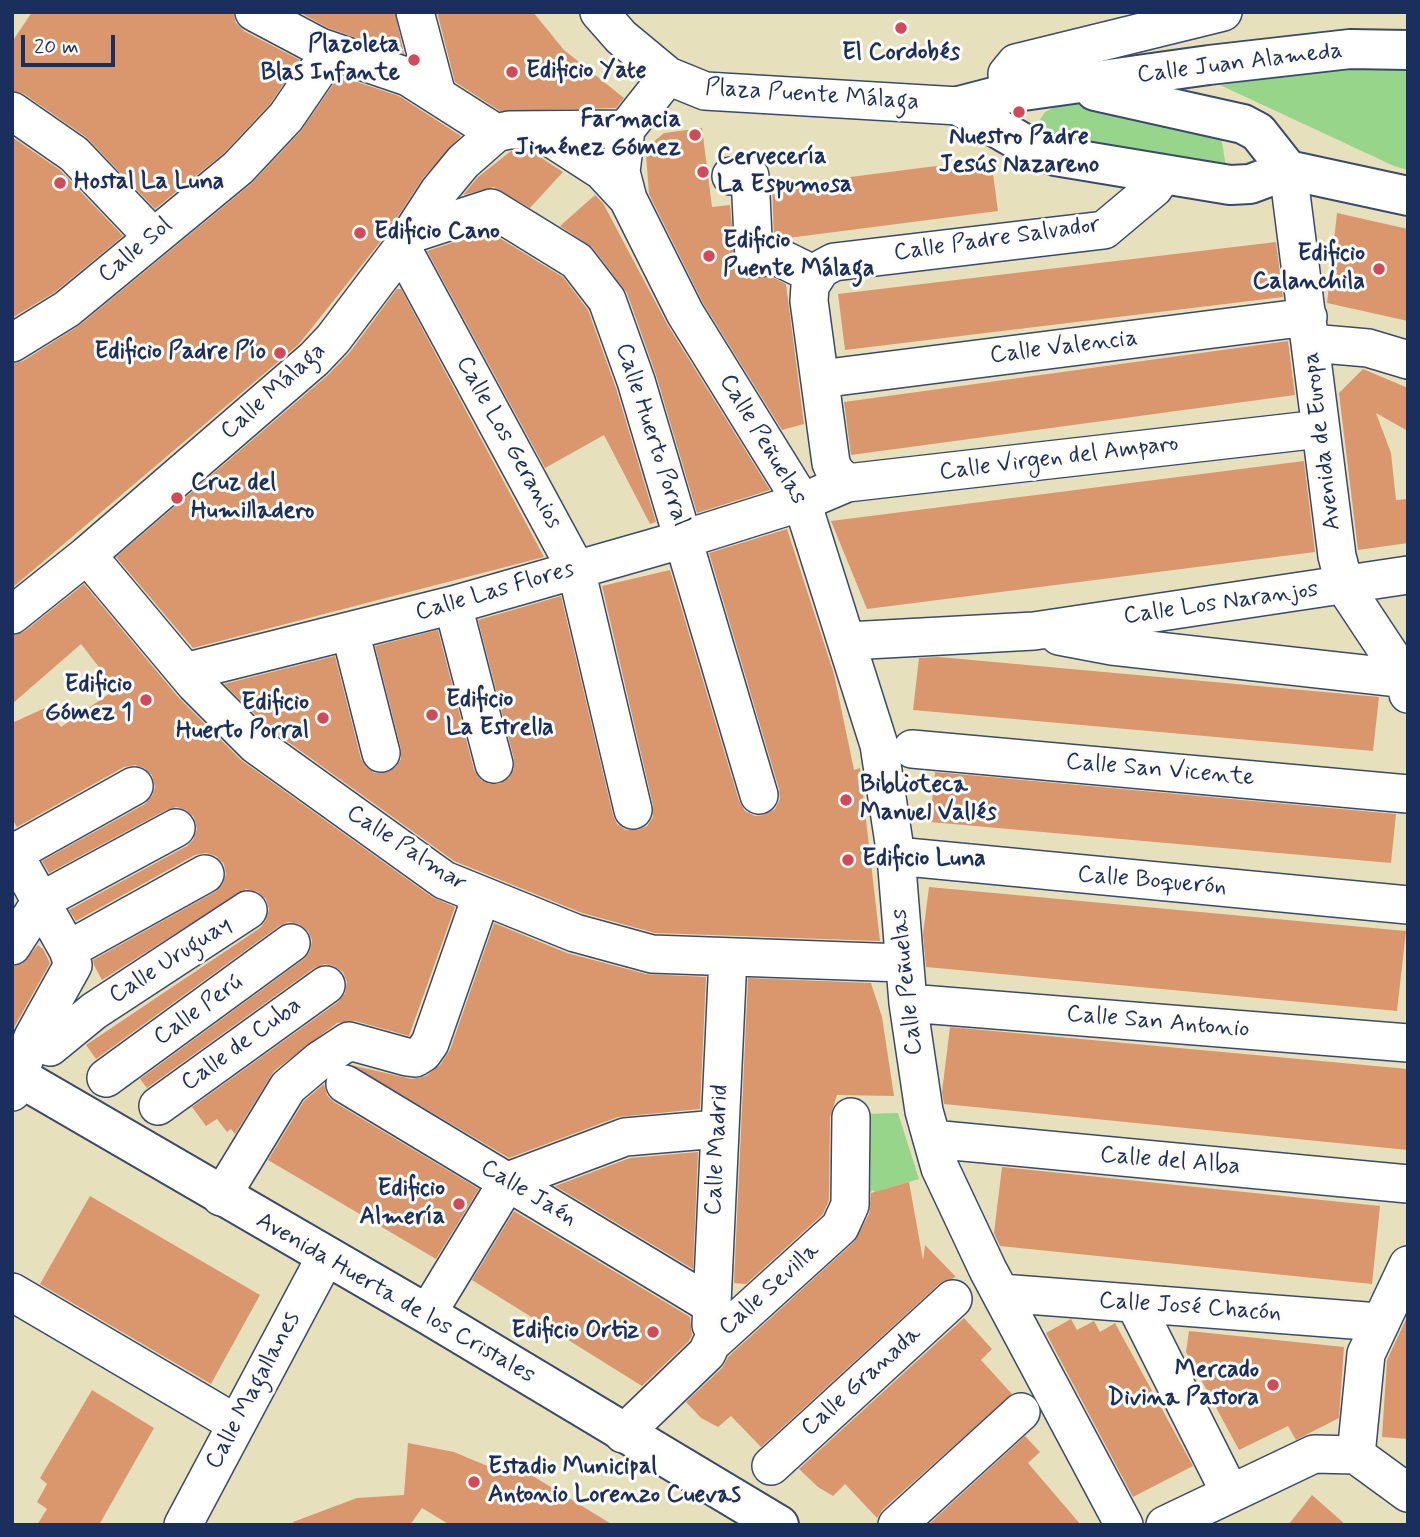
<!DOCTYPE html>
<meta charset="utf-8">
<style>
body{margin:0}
#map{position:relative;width:1420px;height:1537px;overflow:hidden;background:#e7e0bc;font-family:Mynerve,sans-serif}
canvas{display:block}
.frame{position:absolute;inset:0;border:14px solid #1b2f5e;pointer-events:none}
.scale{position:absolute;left:21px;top:35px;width:94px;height:32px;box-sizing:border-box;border:4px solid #1b2f5e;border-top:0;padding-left:9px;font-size:21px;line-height:24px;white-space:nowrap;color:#1b2f5e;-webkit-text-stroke:5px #fdfcf7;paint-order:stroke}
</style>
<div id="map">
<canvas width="1420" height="1537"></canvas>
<div class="frame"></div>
<div class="scale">20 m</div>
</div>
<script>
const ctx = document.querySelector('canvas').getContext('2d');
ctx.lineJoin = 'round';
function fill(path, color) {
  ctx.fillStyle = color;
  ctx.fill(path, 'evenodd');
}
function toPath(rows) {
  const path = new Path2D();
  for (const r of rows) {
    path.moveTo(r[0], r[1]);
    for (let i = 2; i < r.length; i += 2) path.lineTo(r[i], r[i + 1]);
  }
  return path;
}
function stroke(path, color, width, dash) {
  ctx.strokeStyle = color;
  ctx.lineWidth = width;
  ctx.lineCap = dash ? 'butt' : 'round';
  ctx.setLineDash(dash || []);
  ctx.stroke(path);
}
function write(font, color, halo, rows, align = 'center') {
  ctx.font = font + ' Mynerve,sans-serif';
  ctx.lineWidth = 6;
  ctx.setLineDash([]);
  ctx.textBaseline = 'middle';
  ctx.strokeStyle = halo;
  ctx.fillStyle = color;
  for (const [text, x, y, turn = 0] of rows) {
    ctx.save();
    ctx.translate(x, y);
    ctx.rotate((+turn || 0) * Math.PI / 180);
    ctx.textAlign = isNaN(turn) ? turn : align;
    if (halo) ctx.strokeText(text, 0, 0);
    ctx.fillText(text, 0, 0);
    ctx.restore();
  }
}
fill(toPath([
 [1358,67,1408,68,1408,170,1394,166,1220,85],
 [1063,103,1119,107,1220,130,1226,167,1071,147,1040,132,1039,121,1045,112],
 [898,1113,919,1179,875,1192,873,1190,859,1203,865,1114]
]), '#97d58b');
fill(toPath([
 [32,12,233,12,236,23,244,31,300,60,270,104,224,153,155,209,86,137,24,94,12,90,12,42],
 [299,12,395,12,404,54,328,28],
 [437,12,533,12,564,50,624,98,616,108,500,111,455,82],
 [339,76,399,96,461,136,423,178,385,236,299,344,12,588,12,364,23,361,80,325,251,184,301,131],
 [702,128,712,207,730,205,736,269,746,277,772,277,786,284,804,424,782,430,703,303,649,194,646,154,651,144,664,133],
 [12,137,60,170,123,236,55,292,12,318],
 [511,151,531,151,563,172,530,208,494,187,463,195,478,177],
 [991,159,998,211,788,238,774,235,772,187],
 [595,195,603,203,667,324,770,490,697,513,656,375,627,293,593,248,560,226],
 [1337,213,1408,229,1408,321,1327,303],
 [488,231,563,277,588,310,616,388,656,522,650,524,604,435,545,468,427,251],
 [1276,242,1283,297,845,350,838,294],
 [397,289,401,289,544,557,193,648,116,557,328,375,350,352],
 [1288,341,1295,395,851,455,844,402],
 [1363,369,1408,388,1408,431,1376,413,1391,453,1396,500,1408,499,1408,543,1358,550,1339,393],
 [1304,461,1315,552,867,609,831,521],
 [787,529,834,674,854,770,860,768,880,941,655,933,582,913,454,861,270,729,224,684,335,656,361,759,366,767,375,773,385,773,396,767,401,759,401,749,375,646,438,630,474,770,480,779,489,784,499,784,509,778,514,769,514,759,478,620,561,596,613,815,617,824,626,830,638,830,647,826,653,817,653,805,602,586,670,570,739,801,745,811,755,816,764,815,775,809,780,799,779,789,709,553],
 [84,584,179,698,241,760,432,897,455,907,409,1036,355,1021,337,1023,274,1071,235,1134,231,1129,227,1132,217,1119,206,1126,192,1107,338,1002,345,993,347,982,343,972,334,966,325,964,314,968,147,1088,140,1079,304,959,310,951,312,940,308,931,299,924,288,922,279,926,96,1059,86,1045,260,928,266,920,269,909,266,899,258,892,246,889,102,980,94,965,93,960,215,892,223,884,226,874,224,864,216,856,206,853,195,855,76,921,69,910,187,846,193,840,197,829,194,817,186,810,177,807,166,810,49,873,42,861,145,804,152,796,155,787,152,775,144,768,135,765,124,767,17,827,12,819,12,723,45,708,61,727,116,689,81,644,12,704,12,636,25,631],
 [939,657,1379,697,1373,751,913,710,919,658],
 [935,772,1396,814,1391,863,930,822],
 [929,887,1406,931,1397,1011,926,967,923,934],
 [494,923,567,953,646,974,706,977,700,1109,618,1117,509,1158,351,1065,412,1079,426,1076,440,1065,450,1050],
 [38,945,43,949,50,963,12,1031,12,967,22,964],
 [748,978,871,983,882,1017,894,1096,837,1095,830,1117,829,1200,823,1214,746,1284,734,1283],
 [950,1027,1408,1069,1408,1150,944,1104,942,1092],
 [324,1084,327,1095,334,1102,479,1189,436,1259,268,1160,304,1101],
 [698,1152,693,1269,555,1186,630,1158],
 [1002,1167,1380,1206,1372,1284,1000,1246,994,1233],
 [909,1182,923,1260,925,1245,956,1277,939,1284,761,1447,731,1416,718,1427,701,1418,686,1402,722,1368,728,1357,854,1242,869,1214,871,1193],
 [90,1196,260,1295,211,1384,40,1284],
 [514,1211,690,1317,692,1335,689,1341,642,1386,472,1280],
 [1408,1315,1408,1439,1382,1437,1387,1360],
 [964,1318,992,1349,981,1360,1012,1394,883,1509,877,1518,845,1484,833,1496,818,1487,799,1469],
 [1071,1319,1077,1330,1094,1321,1100,1332,1115,1323,1193,1466,1133,1497,1046,1333],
 [1189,1331,1344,1347,1339,1418,1296,1440,1288,1426,1239,1450,1186,1352],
 [92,1390,154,1428,99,1525,37,1525,47,1509,37,1502,47,1484,40,1478],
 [1025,1436,1040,1452,1028,1463,1081,1525,928,1525],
 [408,1443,454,1452,497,1470,505,1459,613,1525,450,1525,422,1508,410,1525,294,1525,293,1522,357,1498,404,1495],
 [1312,1495,1346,1525,1288,1525]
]), '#da976e');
const street = toPath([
 [254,12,320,47,408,77,496,133],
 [415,12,437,95],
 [599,12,621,37,668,76,705,91,959,106],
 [668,76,626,129,621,172,628,199,685,313,802,502,879,745,896,856,908,1003,924,1111,940,1168,988,1270,1124,1525],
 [1009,93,1007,74,1016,63,1223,12],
 [12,111,74,154,153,237],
 [540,131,602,171,628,199],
 [1288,170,1337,556,1345,587,1406,679,1408,694],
 [731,176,750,176,754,258,776,256,815,275],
 [411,234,491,208,577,261,607,300,636,381,759,795],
 [402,248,576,569,633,810],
 [12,343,67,309,238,168,286,117,331,51],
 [1311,343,1368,348,1408,360],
 [820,379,1308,317],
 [847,483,835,472,831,463,809,301,810,286,821,269,834,262,1104,230,1154,188,1163,175],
 [87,555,195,684,256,745,444,880,575,933,652,954,903,963],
 [453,605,494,764],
 [12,615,87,555,314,359,333,339,402,248,439,191,463,162,496,133,509,130,626,129],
 [350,631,381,753],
 [1059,636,1112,646,1408,679],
 [848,641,1034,631,1408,575],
 [185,672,453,605,684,539,802,502,847,483,1320,429],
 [912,749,1408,794],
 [12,850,68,950,73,965,33,1037,12,1092],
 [12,851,23,848,134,786],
 [896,856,1408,905],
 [12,946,41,901,176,828],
 [68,950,205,874],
 [908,1003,1408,1043],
 [50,1047,94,1011,248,910],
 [106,1078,291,943],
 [345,1084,710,1304],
 [158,1106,326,985],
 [932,1139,1408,1184],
 [221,1197,288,1087,320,1060,349,1041,407,1057,415,1058,423,1053,430,1043,481,897],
 [12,1292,235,1423],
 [1001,1293,1379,1322],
 [1135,1304,1230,1493],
 [427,1314,508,1181,625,1137,718,1129],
 [711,1325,728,957],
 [623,1434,707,1353,711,1344,840,1227,850,1205,851,1117],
 [1356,1455,1366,1354,1408,1265],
 [771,1466,953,1299],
 [183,1525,325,1258],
 [897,1525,1021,1412],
 [1165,1525,1314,1454,1356,1455,1408,1493]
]);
const secondary = toPath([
 [1095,91,1243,124,1258,132,1288,170],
 [959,106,1028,146,1055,156,1230,185,1250,184,1288,170,1408,196],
 [959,106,1009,93,1209,65,1350,49,1408,50],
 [12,1073,427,1314,779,1525]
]);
stroke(street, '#3a4a6c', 40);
stroke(secondary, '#3a4a6c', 42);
stroke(street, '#fff', 37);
stroke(secondary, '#fff', 38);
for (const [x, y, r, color] of [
 [901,28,7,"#d1495b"],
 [414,60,7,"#d1495b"],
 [512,72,7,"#d1495b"],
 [1019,112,7,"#d1495b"],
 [695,135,7,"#d1495b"],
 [703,172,7,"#d1495b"],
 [60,183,7,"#d1495b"],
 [360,233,7,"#d1495b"],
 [709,256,7,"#d1495b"],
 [1379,269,7,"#d1495b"],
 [280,353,7,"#d1495b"],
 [177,498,7,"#d1495b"],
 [146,700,7,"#d1495b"],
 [432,715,7,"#d1495b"],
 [323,718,7,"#d1495b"],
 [846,800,7,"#d1495b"],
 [848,860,7,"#d1495b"],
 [459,1204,7,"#d1495b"],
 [653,1332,7,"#d1495b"],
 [1273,1385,7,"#d1495b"],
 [474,1482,7,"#d1495b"]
]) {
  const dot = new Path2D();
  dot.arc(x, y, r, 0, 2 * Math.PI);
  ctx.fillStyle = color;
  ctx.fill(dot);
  stroke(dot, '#fdfcf7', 2.5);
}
write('bold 24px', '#1b2f5e', '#fdfcf7', [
 ["Plazoleta",400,46,"right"],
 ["Blas Infante",400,74,"right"],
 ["El Cordobés",901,54,"center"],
 ["Edificio Yate",526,72],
 ["Farmacia",681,121,"right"],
 ["Jiménez Gómez",681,149,"right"],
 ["Nuestro Padre",1019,138,"center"],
 ["Jesús Nazareno",1019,166,"center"],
 ["Cervecería",717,158],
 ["La Espumosa",717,186],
 ["Hostal La Luna",74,183],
 ["Edificio Cano",374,233],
 ["Edificio",723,242],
 ["Puente Málaga",723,270],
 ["Edificio",1365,255,"right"],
 ["Calanchila",1365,283,"right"],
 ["Edificio Padre Pío",266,353,"right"],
 ["Cruz del",191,484],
 ["Humilladero",191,512],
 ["Edificio",132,686,"right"],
 ["Gómez 1",132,714,"right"],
 ["Edificio",446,701],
 ["La Estrella",446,729],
 ["Edificio",309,704,"right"],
 ["Huerto Porral",309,732,"right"],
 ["Biblioteca",860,786],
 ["Manuel Vallés",860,814],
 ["Edificio Luna",862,860],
 ["Edificio",445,1190,"right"],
 ["Almería",445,1218,"right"],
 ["Edificio Ortiz",639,1332,"right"],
 ["Mercado",1259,1371,"right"],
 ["Divina Pastora",1259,1399,"right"],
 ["Estadio Municipal",488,1468],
 ["Antonio Lorenzo Cuevas",488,1496]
], 'left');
write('24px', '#1b2f5e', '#fdfcf7', [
 ["Calle Juan Alameda",1240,64,-7],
 ["Plaza Puente Málaga",812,96,4],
 ["Calle Padre Salvador",997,240,-8],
 ["Calle Sol",136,251,-40],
 ["Calle Valencia",1064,348,-7],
 ["Calle Málaga",274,392,-42],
 ["Calle Huerto Porral",651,435,72],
 ["Calle Peñuelas",762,440,59],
 ["Avenida de Europa",1323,441,-97],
 ["Calle Los Geranios",508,443,61],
 ["Calle Virgen del Amparo",1059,459,-7],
 ["Calle Las Flores",495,592,-16],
 ["Calle Los Naranjos",1221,604,-8],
 ["Calle San Vicente",1160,771,5],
 ["Calle Palmar",406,849,33],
 ["Calle Boquerón",1152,882,5],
 ["Calle Uruguay",171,961,-33],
 ["Calle Peñuelas",908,982,-96],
 ["Calle Perú",199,1011,-36],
 ["Calle San Antonio",1158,1023,5],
 ["Calle de Cuba",242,1045,-36],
 ["Calle Madrid",718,1150,-87],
 ["Calle del Alba",1170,1162,5],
 ["Calle Jaén",528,1194,31],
 ["Calle Sevilla",770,1290,-42],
 ["Avenida Huerta de los Cristales",395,1299,30],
 ["Calle José Chacón",1190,1308,4],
 ["Calle Granada",862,1382,-42],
 ["Calle Magallanes",254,1391,-62]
]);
</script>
